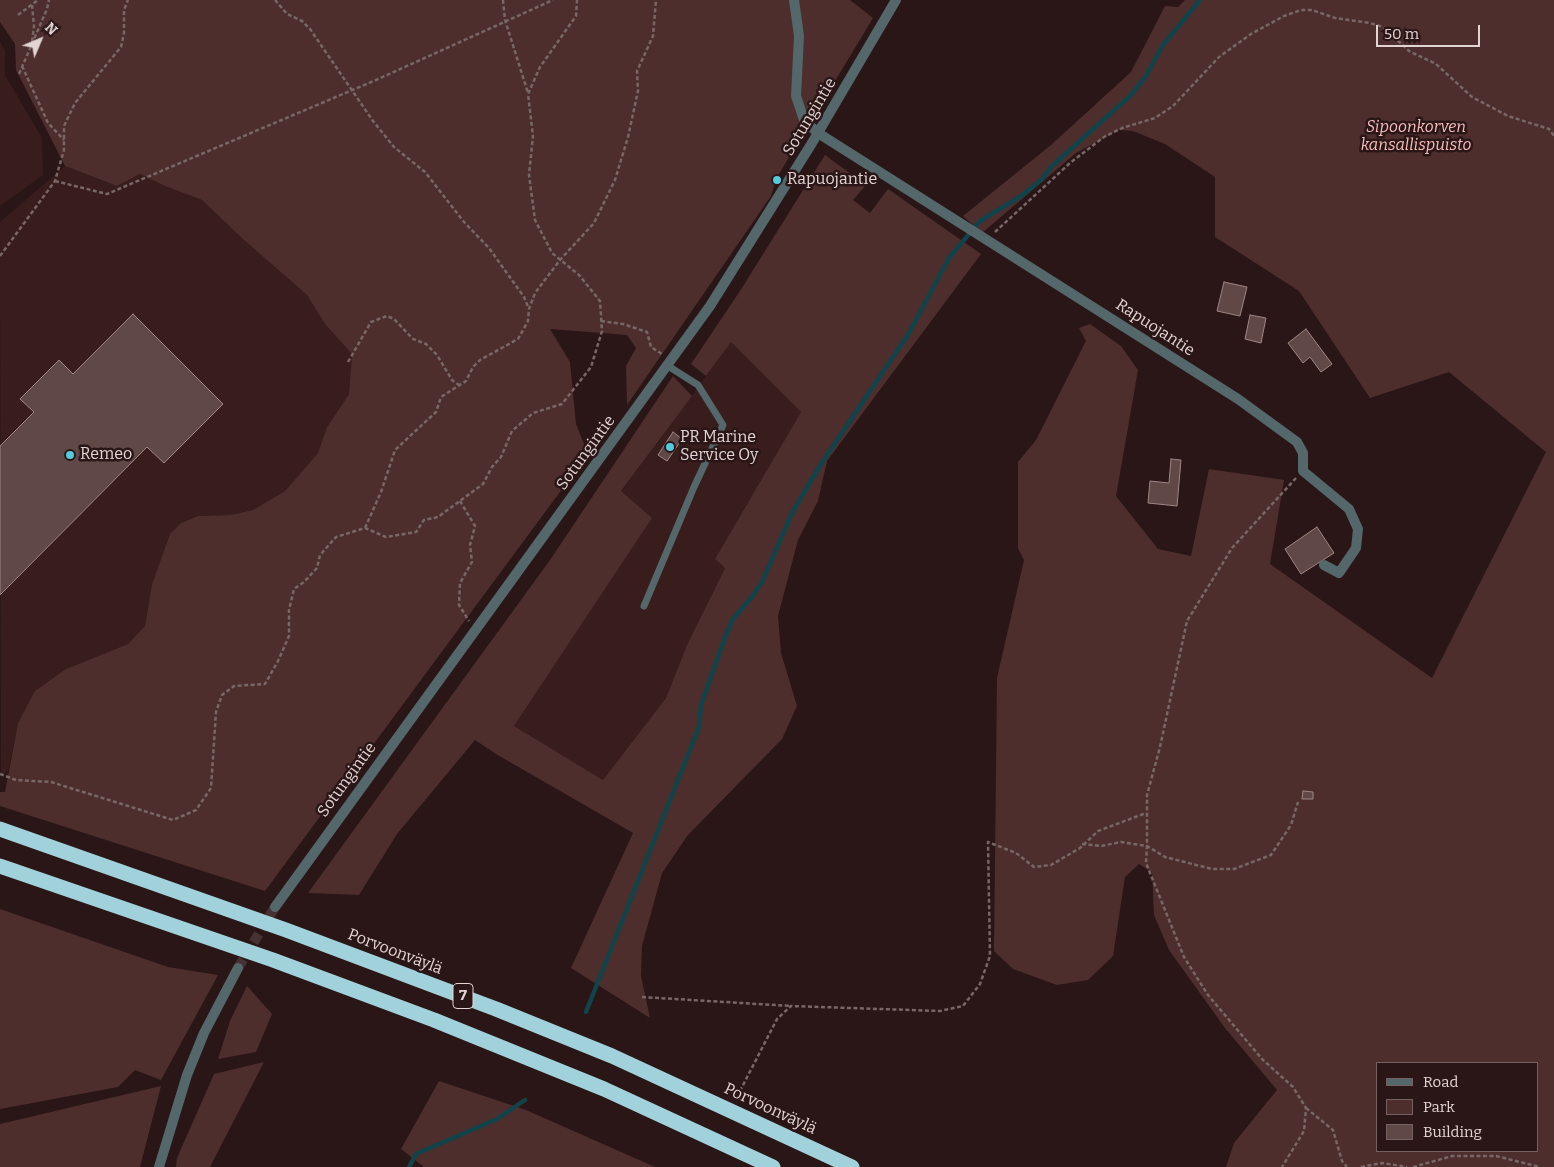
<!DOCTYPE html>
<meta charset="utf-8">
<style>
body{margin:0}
#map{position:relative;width:1554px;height:1167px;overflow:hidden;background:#2a1616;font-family:Bitter,serif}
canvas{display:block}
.legend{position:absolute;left:1376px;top:1062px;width:162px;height:90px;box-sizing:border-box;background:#2a1616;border:1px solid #746262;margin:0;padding:6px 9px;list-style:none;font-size:15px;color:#e2d4d3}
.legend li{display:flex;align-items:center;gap:10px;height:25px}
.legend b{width:25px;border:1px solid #746262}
.north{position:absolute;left:15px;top:15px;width:50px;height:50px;-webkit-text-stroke:4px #2a1616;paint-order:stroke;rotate:45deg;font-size:14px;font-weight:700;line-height:20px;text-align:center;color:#e2d4d3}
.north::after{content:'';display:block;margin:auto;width:18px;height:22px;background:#e2d4d3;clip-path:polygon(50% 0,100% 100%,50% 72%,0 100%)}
.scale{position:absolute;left:1376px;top:25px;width:104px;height:22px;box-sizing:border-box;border:2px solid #e2d4d3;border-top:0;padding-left:6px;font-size:15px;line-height:18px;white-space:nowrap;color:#e2d4d3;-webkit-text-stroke:4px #2a1616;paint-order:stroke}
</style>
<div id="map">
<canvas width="1554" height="1167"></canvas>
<ul class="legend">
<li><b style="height:6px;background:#54676b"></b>Road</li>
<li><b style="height:14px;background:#4d2e2d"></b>Park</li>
<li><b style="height:14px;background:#5f4846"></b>Building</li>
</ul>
<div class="north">N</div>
<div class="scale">50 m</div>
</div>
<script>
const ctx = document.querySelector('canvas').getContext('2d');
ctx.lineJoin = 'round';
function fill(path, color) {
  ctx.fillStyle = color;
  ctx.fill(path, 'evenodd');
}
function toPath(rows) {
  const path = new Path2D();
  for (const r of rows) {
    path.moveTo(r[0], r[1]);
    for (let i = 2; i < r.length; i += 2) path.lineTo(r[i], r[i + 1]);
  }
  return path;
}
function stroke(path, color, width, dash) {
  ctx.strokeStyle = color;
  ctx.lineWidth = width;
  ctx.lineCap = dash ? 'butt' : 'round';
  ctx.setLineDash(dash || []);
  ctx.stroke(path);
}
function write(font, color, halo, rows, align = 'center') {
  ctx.font = font + ' Bitter,serif';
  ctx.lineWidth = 5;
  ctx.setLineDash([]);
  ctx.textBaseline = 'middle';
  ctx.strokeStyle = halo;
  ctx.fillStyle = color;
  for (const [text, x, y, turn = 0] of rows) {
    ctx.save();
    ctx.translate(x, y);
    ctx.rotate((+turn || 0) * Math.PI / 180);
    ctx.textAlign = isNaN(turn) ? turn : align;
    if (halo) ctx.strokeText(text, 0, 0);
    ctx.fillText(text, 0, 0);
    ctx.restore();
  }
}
fill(toPath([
 [0,42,5,50,5,75,42,138,43,175,0,206],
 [65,166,117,186,140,174,165,186,202,200,244,240,307,295,325,324,352,354,349,394,327,427,318,453,285,491,253,510,231,515,198,516,181,523,170,534,152,584,145,626,128,644,66,669,18,723,8,771,1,777,0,222],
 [731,342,801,412,715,559,725,568,687,645,666,698,603,780,514,726,652,518,621,492]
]), '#381d1c');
fill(toPath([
 [0,0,850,0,873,18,776,179,771,196,627,405,626,366,636,348,627,335,550,329,570,362,576,424,588,454,265,891,0,806,0,792,5,792,18,723,35,691,66,669,128,644,145,626,152,584,170,534,181,523,198,516,231,515,253,510,285,491,318,453,327,427,349,394,352,354,325,324,307,295,244,240,202,200,165,186,140,174,117,186,65,166,16,70,15,44,0,22],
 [1185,0,1554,0,1554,1167,1226,1167,1234,1143,1277,1090,1225,1028,1169,950,1154,915,1152,872,1139,864,1125,877,1113,956,1088,980,1057,985,1013,969,994,951,997,678,1024,560,1018,548,1018,462,1036,440,1086,341,1079,328,1090,324,1121,346,1138,370,1116,496,1158,549,1191,556,1209,469,1284,480,1270,564,1432,678,1546,452,1449,372,1370,398,1299,291,1215,237,1215,177,1165,144,1133,131,1119,130,1076,153,982,233,963,216,1051,145,1131,72,1165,6,1178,7],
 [1378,1063,1538,1063,1538,1151,1378,1151],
 [825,155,866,185,853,200,870,213,888,189,981,254,827,461,818,501,798,540,778,616,781,653,797,706,782,739,688,835,662,873,642,946,641,976,650,1018,571,968,633,833,496,754,475,740,397,834,359,895,308,893,550,560,673,376,692,396,621,491,652,518,514,726,603,780,666,698,687,645,725,568,715,559,801,412,731,342,706,376,691,364,740,291],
 [0,909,168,967,218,975,161,1080,135,1070,118,1087,0,1109],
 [247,986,272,1014,256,1052,218,1059,230,1021],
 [264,1062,210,1167,176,1167,177,1158,214,1074],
 [439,1081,526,1110,655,1167,424,1167,401,1149],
 [161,1086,140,1167,0,1167,0,1124]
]), '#4d2e2d');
stroke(toPath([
 [586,1012,699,727,701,705,724,640,733,619,751,598,762,582,792,513,819,467,909,333,949,258,980,221,1021,196,1041,180,1052,166,1130,96,1146,76,1163,45,1200,0],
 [409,1167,416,1154,497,1119,525,1100]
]), '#11434a', 4.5);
const building = toPath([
 [1224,282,1247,287,1240,316,1217,311,1224,282],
 [133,314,223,404,164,463,147,447,0,595,0,446,34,412,20,399,59,360,73,374,133,314],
 [1250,315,1266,318,1261,343,1245,339,1250,315],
 [1306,329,1332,364,1321,372,1310,357,1303,363,1288,343,1306,329],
 [673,432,682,439,667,461,658,455,673,432],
 [1171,459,1181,460,1177,506,1148,503,1150,481,1169,483,1171,459],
 [1317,527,1334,553,1301,574,1285,549,1317,527],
 [1303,791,1313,792,1313,799,1302,799,1303,791]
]);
fill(building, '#5f4846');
stroke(building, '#a08685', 1);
stroke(toPath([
 [238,968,275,907]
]), '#463232', 10, [10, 5]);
stroke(toPath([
 [275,0,287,14,302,21,310,29,373,121,394,147,425,172,464,222,489,248,524,297,529,309],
 [503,0,505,20,528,93],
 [32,5,34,26,32,42],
 [18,15,38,0],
 [22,66,48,123,64,140],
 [19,74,47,9,49,0],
 [55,181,107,194,376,80,553,0],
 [995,232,1070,163,1104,137,1122,128,1155,118,1173,106,1219,57,1251,34,1284,16,1301,10,1312,10,1335,18,1370,23,1383,27,1409,51,1436,64,1472,97,1508,116,1549,129,1554,136],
 [0,256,55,181,64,150,64,126,75,103,121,47,124,33,124,10,128,0],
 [601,321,623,324,647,332,651,347,662,354],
 [348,362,371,322,387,316,394,319,413,339,426,344,437,355,452,380,459,385],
 [1296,478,1232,548,1187,621,1160,747,1147,795,1147,846,1165,857,1212,869,1234,869,1271,855,1291,825,1298,802],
 [460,501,475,526,470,545,472,562,460,583,459,605,469,621],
 [365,528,381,492,395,450,436,412,441,397,466,381,473,367,480,360,518,339,528,321,529,309,535,293,560,260,594,223,615,180,628,137,638,91,637,71,653,36,656,0],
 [0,774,16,780,51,782,173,820,196,810,211,788,216,712,222,695,234,686,265,684,278,661,289,636,289,610,294,589,304,582,317,568,320,555,336,537,365,528,386,537,416,532,424,520,438,517,483,484,492,467,501,457,512,431,533,413,562,404,591,367,602,331,600,301,579,275,552,253,535,220,529,175,533,136,528,94,540,67,576,16,577,0],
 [1082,844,1101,846,1121,842,1147,846,1146,863,1184,957,1208,995,1262,1059,1293,1087,1306,1108,1304,1131,1282,1167],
 [642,997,791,1006],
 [740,1091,777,1019,791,1006,940,1011,963,1006,980,984,990,956,988,842,1016,853,1034,867,1051,865,1080,848,1098,831,1146,813],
 [1306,1108,1333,1130,1342,1161,1347,1167],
 [1361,1167,1382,1163,1407,1167],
 [1413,1167,1452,1156,1496,1156,1540,1167]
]), '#786766', 2.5, [4, 2.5]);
stroke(toPath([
 [644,606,694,487,723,425,698,385,668,366]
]), '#54676b', 7);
stroke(toPath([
 [794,0,799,36,796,96,804,120,818,133,1238,399,1297,442,1303,453,1303,471,1349,509,1358,529,1356,548,1339,573,1324,565]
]), '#54676b', 10);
stroke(toPath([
 [275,907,710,306,812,143,896,0],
 [159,1167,187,1075,204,1033,238,968]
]), '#54676b', 10);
stroke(toPath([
 [0,829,286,930,496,1009,612,1056,852,1167],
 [0,866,273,960,434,1020,604,1089,773,1167]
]), '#a1d2db', 15);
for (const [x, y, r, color] of [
 [777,180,5,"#54cadd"],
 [670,447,5,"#54cadd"],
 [70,455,5,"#54cadd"]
]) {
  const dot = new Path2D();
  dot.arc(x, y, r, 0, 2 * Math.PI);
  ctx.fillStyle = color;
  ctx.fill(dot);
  stroke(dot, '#2a1616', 2);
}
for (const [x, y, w] of [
 [463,996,20]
]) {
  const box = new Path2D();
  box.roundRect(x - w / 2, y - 12.5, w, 25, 4);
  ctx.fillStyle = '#2a1616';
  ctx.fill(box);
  stroke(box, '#e2d4d3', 1);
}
write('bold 15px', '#e2d4d3', null, [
 ["7",463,996]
]);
write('16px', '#e2d4d3', '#2a1616', [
 ["Sotungintie",810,117,-59],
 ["Rapuojantie",1155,328,33],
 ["Sotungintie",586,453,-54],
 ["Sotungintie",347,780,-54],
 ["Porvoonväylä",395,952,21],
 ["Porvoonväylä",770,1109,25]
]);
write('italic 16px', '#f6bdba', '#2a1616', [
 ["Sipoonkorven",1416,128],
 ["kansallispuisto",1416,146]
]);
write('16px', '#e2d4d3', '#2a1616', [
 ["Rapuojantie",787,180],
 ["PR Marine",680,438],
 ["Service Oy",680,456],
 ["Remeo",80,455]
], 'left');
</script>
